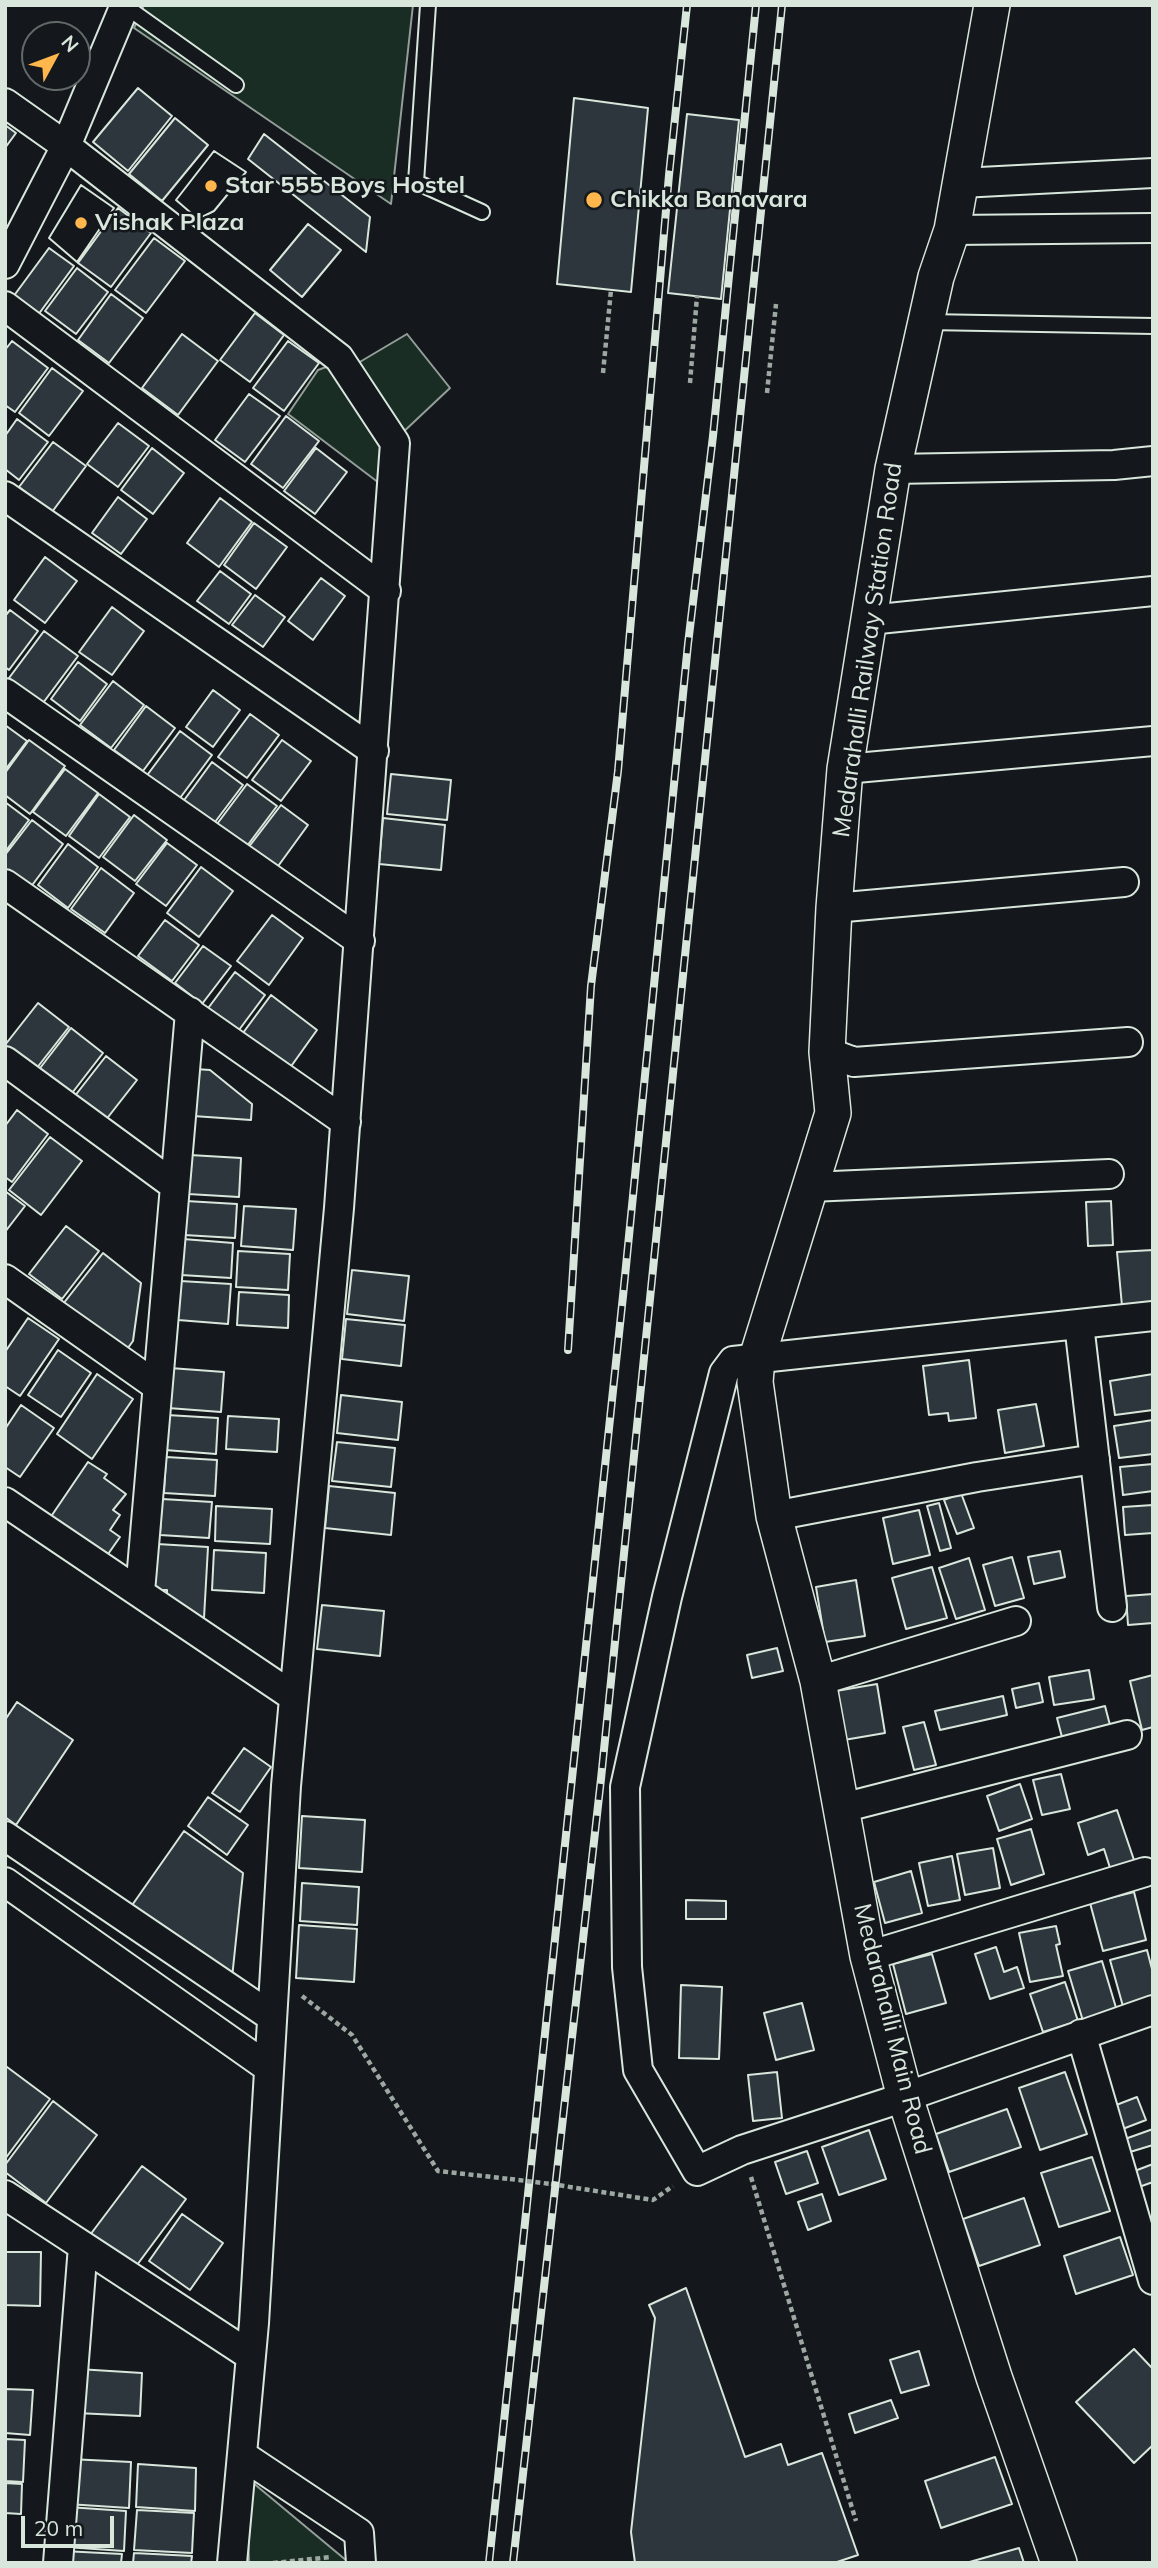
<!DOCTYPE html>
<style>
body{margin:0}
#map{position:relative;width:1158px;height:2568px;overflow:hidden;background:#14181c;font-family:Mulish,sans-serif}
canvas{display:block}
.frame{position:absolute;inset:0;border:7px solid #d8e6dc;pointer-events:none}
.north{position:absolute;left:21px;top:21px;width:70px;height:70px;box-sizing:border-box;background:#14181c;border:2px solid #626a69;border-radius:50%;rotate:49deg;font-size:19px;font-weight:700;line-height:28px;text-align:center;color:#d8e6dc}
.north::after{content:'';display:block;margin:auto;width:24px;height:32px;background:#ffb74d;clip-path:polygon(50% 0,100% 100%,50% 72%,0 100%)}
.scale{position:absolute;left:21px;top:2516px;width:93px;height:32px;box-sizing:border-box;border:4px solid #d8e6dc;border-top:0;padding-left:9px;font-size:21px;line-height:24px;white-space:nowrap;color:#d8e6dc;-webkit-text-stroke:5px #14181c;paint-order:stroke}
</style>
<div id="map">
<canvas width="1158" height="2568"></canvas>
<div class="frame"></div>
<div class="north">N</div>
<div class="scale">20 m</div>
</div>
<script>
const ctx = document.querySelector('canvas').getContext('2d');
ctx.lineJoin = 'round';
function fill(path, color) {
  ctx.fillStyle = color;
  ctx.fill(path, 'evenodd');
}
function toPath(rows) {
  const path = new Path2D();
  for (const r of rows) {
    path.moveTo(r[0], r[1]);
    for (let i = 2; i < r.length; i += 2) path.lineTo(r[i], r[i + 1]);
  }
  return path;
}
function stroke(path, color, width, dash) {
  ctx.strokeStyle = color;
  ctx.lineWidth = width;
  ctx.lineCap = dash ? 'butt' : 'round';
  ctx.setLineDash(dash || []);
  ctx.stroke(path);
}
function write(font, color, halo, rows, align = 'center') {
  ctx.font = font + ' Mulish,sans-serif';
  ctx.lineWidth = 5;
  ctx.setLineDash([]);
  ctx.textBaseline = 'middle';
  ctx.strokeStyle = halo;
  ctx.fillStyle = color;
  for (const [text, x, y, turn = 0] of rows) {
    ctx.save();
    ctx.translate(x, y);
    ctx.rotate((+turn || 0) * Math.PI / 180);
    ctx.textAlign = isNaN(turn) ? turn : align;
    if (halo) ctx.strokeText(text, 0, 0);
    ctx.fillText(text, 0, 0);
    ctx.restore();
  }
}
const green = toPath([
 [144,5,413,5,391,204,134,28,144,5],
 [407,334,450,388,399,436,353,366,407,334],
 [337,363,389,444,387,489,288,414,318,370,337,363],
 [246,2477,347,2561,347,2563,249,2563,246,2477]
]);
fill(green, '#1a2d24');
stroke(green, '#939e99', 2);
const building = toPath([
 [138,88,172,116,128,171,93,142,138,88],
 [574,98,648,108,631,292,557,284,574,98],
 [687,114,739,120,721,299,668,293,687,114],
 [175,118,208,145,162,201,129,174,175,118],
 [5,125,16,133,5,148,5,125],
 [264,134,370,217,366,252,248,159,264,134],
 [214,151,246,172,214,211,198,219,176,200,214,151],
 [214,151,246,172,214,211,198,219,176,200,214,151],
 [81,185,114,208,77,262,49,238,81,185],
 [81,185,114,208,77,262,49,238,81,185],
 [118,208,151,233,111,287,78,263,118,208],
 [308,224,341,250,302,297,270,270,308,224],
 [154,238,185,261,146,313,115,290,154,238],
 [49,248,74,266,38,315,13,297,49,248],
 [77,268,108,292,76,334,45,311,77,268],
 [111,294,143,318,109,363,78,340,111,294],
 [255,313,284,335,250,382,220,360,255,313],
 [182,334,218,361,178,415,142,388,182,334],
 [12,341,48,368,15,412,5,405,5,350,12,341],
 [288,341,319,363,284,411,253,388,288,341],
 [52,368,83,391,49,436,19,413,52,368],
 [249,394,280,416,245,462,215,440,249,394],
 [286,416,319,441,283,488,251,464,286,416],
 [17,419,48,442,19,480,5,469,5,436,17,419],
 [118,423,149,446,118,487,87,464,118,423],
 [53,442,86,466,52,512,19,487,53,442],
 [152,448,184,473,153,514,121,490,152,448],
 [316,448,347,472,315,514,284,491,316,448],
 [118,497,147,519,121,554,92,533,118,497],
 [220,498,252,522,219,567,187,543,220,498],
 [254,523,287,547,256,589,224,565,254,523],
 [45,557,77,581,45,623,14,600,45,557],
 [220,571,251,594,229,624,197,601,220,571],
 [321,578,345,596,313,640,288,621,321,578],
 [255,595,285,617,263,647,232,625,255,595],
 [112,607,144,631,112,675,79,652,112,607],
 [10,610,38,631,9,670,5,667,5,616,10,610],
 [44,631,78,656,43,703,9,678,44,631],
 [78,662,107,684,80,721,51,699,78,662],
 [113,681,144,705,111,748,80,725,113,681],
 [213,690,240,710,213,747,186,727,213,690],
 [146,706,175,728,143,771,114,750,146,706],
 [250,714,279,735,247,778,218,757,250,714],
 [5,725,27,741,5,770,5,725],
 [180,731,212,755,177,802,145,778,180,731],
 [29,740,65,766,30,814,5,795,5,773,29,740],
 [282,740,311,761,281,801,252,780,282,740],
 [212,762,243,785,212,826,182,803,212,762],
 [65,769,98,793,66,836,33,812,65,769],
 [391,774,451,780,447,820,387,814,391,774],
 [247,784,277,806,247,846,217,824,247,784],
 [99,794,130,817,99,858,69,836,99,794],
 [5,802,29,820,5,852,5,802],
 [281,805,308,825,276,869,248,848,281,805],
 [134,815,167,840,135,881,103,857,134,815],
 [383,818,445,825,441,870,379,864,383,818],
 [32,820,63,844,30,888,5,869,5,855,32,820],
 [167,843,197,865,166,906,136,884,167,843],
 [68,844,98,867,68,908,38,885,68,844],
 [201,867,233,891,199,937,167,913,201,867],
 [101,868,134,893,105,933,71,909,101,868],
 [272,915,303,938,269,985,237,961,272,915],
 [165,920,199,945,172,981,138,956,165,920],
 [203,946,231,966,202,1004,175,983,203,946],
 [235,972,265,995,236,1034,206,1011,235,972],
 [271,995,317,1030,287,1072,240,1037,271,995],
 [38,1003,69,1027,36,1069,5,1045,38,1003],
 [71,1028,103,1053,69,1097,37,1072,71,1028],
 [106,1056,137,1080,105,1121,74,1097,106,1056],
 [195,1069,210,1070,252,1104,251,1120,193,1116,195,1069],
 [17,1110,48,1134,12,1182,5,1177,5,1126,17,1110],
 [50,1137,82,1161,41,1215,9,1190,50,1137],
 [190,1155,241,1158,239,1197,188,1194,190,1155],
 [5,1191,25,1206,5,1232,5,1191],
 [186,1201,237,1204,235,1238,184,1235,186,1201],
 [1111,1201,1113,1245,1088,1246,1086,1202,1111,1201],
 [244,1206,296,1209,293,1250,241,1246,244,1206],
 [66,1226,99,1251,62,1299,29,1274,66,1226],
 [183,1239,233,1243,231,1278,181,1275,183,1239],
 [1153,1250,1153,1303,1122,1306,1117,1252,1153,1250],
 [238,1251,290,1254,288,1290,236,1287,238,1251],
 [103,1253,141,1283,133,1341,125,1352,63,1304,103,1253],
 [352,1270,409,1276,404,1321,347,1314,352,1270],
 [180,1281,231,1284,228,1324,178,1320,180,1281],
 [239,1292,289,1295,288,1328,237,1325,239,1292],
 [28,1318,59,1339,20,1396,5,1386,5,1352,28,1318],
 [346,1319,405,1325,401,1366,342,1359,346,1319],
 [58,1350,91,1373,61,1417,28,1395,58,1350],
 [969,1360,976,1418,949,1421,948,1413,929,1415,923,1366,969,1360],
 [170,1368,224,1372,221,1412,168,1408,170,1368],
 [97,1374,133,1399,92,1459,57,1434,97,1374],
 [1153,1374,1153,1410,1115,1415,1110,1381,1153,1374],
 [341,1395,402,1402,398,1440,337,1433,341,1395],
 [1036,1404,1044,1446,1005,1453,998,1410,1036,1404],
 [21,1405,54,1428,20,1477,5,1467,5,1429,21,1405],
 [167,1415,218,1418,216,1454,165,1450,167,1415],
 [228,1416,279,1419,277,1452,226,1449,228,1416],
 [1153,1420,1153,1454,1119,1458,1114,1426,1153,1420],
 [337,1442,395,1448,391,1487,332,1481,337,1442],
 [166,1457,217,1460,215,1496,164,1493,166,1457],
 [88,1462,107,1474,104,1478,126,1494,113,1510,120,1515,110,1530,120,1537,106,1557,50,1518,88,1462],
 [1153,1464,1153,1491,1123,1495,1120,1467,1153,1464],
 [329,1486,395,1493,391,1535,325,1528,329,1486],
 [961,1493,974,1528,957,1534,944,1500,961,1493],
 [162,1499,212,1502,209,1538,160,1535,162,1499],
 [939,1503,951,1548,940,1551,927,1506,939,1503],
 [1153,1505,1153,1533,1125,1535,1123,1507,1153,1505],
 [216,1506,272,1509,270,1544,215,1541,216,1506],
 [919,1510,930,1555,893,1564,883,1518,919,1510],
 [157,1544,208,1547,204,1618,186,1618,180,1603,167,1602,167,1590,154,1590,157,1544],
 [214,1550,266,1553,264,1593,212,1590,214,1550],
 [1060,1551,1065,1577,1034,1584,1028,1557,1060,1551],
 [1012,1557,1024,1598,995,1606,983,1565,1012,1557],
 [969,1558,985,1610,956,1619,939,1568,969,1558],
 [932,1567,947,1618,906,1629,892,1578,932,1567],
 [856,1580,865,1636,825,1642,816,1587,856,1580],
 [1153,1594,1153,1623,1128,1625,1126,1596,1153,1594],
 [322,1605,384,1611,380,1656,317,1649,322,1605],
 [777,1648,783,1671,752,1678,747,1655,777,1648],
 [1089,1670,1094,1699,1054,1705,1049,1677,1089,1670],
 [1153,1675,1153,1727,1142,1730,1130,1681,1153,1675],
 [1039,1683,1043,1702,1016,1708,1012,1689,1039,1683],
 [877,1684,885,1733,844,1740,836,1691,877,1684],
 [1003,1696,1007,1715,940,1730,935,1711,1003,1696],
 [17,1702,73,1740,16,1825,5,1817,5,1720,17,1702],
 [1105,1706,1111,1729,1063,1741,1057,1718,1105,1706],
 [924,1722,936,1765,914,1770,903,1727,924,1722],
 [244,1748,271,1767,240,1812,212,1793,244,1748],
 [1061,1774,1070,1809,1042,1815,1033,1780,1061,1774],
 [1020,1784,1032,1819,999,1831,987,1796,1020,1784],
 [208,1797,248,1825,227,1855,188,1826,208,1797],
 [1117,1810,1135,1863,1111,1871,1104,1849,1088,1855,1078,1823,1117,1810],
 [302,1816,365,1820,362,1872,299,1868,302,1816],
 [1031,1829,1044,1874,1011,1885,997,1839,1031,1829],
 [184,1831,243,1873,232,1978,128,1911,184,1831],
 [993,1848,1000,1888,965,1895,957,1854,993,1848],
 [952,1856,960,1900,928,1906,919,1863,952,1856],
 [911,1871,922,1913,885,1923,874,1882,911,1871],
 [302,1883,359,1887,357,1925,300,1921,302,1883],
 [1134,1892,1146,1940,1103,1951,1090,1903,1134,1892],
 [686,1900,726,1901,726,1919,686,1919,686,1900],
 [299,1925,357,1929,354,1982,296,1978,299,1925],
 [1056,1926,1060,1944,1056,1945,1063,1976,1030,1982,1019,1933,1056,1926],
 [996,1947,1004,1972,1017,1967,1024,1988,990,1999,975,1954,996,1947],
 [1147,1950,1153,1973,1153,2002,1124,2010,1110,1960,1147,1950],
 [932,1954,946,2003,906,2014,893,1964,932,1954],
 [1102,1961,1117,2011,1083,2021,1068,1971,1102,1961],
 [1065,1982,1078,2021,1043,2032,1030,1994,1065,1982],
 [681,1985,722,1987,719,2059,679,2058,681,1985],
 [802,2003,814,2050,776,2060,764,2013,802,2003],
 [7,2067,50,2099,5,2159,5,2069,7,2067],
 [777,2072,782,2118,753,2121,748,2075,777,2072],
 [1065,2072,1087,2134,1040,2150,1019,2088,1065,2072],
 [1137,2097,1146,2120,1120,2130,1111,2107,1137,2097],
 [53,2101,97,2135,46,2203,5,2172,5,2165,53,2101],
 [1007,2109,1021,2147,949,2172,936,2134,1007,2109],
 [1153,2129,1153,2145,1130,2152,1125,2139,1153,2129],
 [869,2130,886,2179,839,2195,822,2147,869,2130],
 [807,2151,818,2183,786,2194,775,2162,807,2151],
 [1092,2157,1110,2211,1059,2227,1041,2173,1092,2157],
 [1153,2164,1153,2182,1139,2187,1132,2172,1153,2164],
 [142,2166,186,2199,134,2269,90,2235,142,2166],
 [822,2194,831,2221,808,2230,798,2202,822,2194],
 [1024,2198,1040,2245,979,2266,963,2219,1024,2198],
 [182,2214,223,2243,190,2290,149,2261,182,2214],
 [1120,2237,1133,2275,1076,2294,1064,2256,1120,2237],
 [5,2252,41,2252,40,2306,5,2305,5,2252],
 [686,2288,745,2457,781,2444,788,2465,822,2453,858,2555,834,2563,635,2563,631,2532,655,2318,649,2305,686,2288],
 [1134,2349,1153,2369,1153,2445,1134,2463,1076,2402,1134,2349],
 [919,2351,929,2385,901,2393,890,2360,919,2351],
 [78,2369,142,2373,140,2416,76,2413,78,2369],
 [5,2389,33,2390,30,2435,5,2433,5,2389],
 [891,2400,898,2418,855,2433,849,2414,891,2400],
 [5,2439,25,2440,23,2482,5,2481,5,2439],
 [995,2457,1012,2504,941,2528,925,2481,995,2457],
 [69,2459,131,2462,129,2508,67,2504,69,2459],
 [138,2464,196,2468,195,2511,136,2507,138,2464],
 [5,2483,22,2484,21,2514,5,2513,5,2483],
 [68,2507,126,2511,124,2551,65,2547,68,2507],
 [137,2510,194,2513,192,2553,134,2550,137,2510],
 [1019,2548,1024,2563,966,2563,1019,2548],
 [63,2551,122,2554,121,2563,62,2563,63,2551],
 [134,2553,192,2556,191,2563,133,2563,134,2553]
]);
fill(building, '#2c363c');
stroke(building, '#d8e6dc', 2);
const service = toPath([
 [428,5,416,182,482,212],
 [125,6,236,85],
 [927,322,1153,326]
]);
const minor = toPath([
 [5,103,66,146,339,358,395,443,339,1208,286,1786,254,2323,232,2563],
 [961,183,1153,173],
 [952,230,1153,228],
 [5,264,66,146,125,5],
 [5,306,386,591],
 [893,469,1114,465,1153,461],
 [5,496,374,751],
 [869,620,1153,591],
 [5,693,360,941],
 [845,769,1153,741],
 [5,884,346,1122],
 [834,908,1124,882],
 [827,1052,854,1062,1128,1042],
 [5,1061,174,1185],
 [810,1187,1109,1174],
 [5,1279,157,1386],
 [1153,1316,733,1361,724,1373,667,1597,625,1787,627,1967,638,2070,697,2171,742,2150,905,2097,1153,2010],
 [1079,1324,1112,1607],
 [5,1502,294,1697],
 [774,1516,977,1477,1095,1459],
 [140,1592,190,1012],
 [818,1681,1016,1621],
 [842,1808,1127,1735],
 [5,1836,272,2017],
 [5,1882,269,2068],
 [868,1956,1145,1872],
 [1081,2034,1153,2280],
 [5,2195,251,2356],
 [242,2455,359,2533,361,2563],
 [58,2563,83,2246]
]);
const tertiary = toPath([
 [992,5,952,230,936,277,893,469,845,769,834,908,827,1052,833,1113,757,1358,755,1382,774,1516,818,1681,868,1956,905,2097,994,2377,1059,2563]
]);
stroke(service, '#d8e6dc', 18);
stroke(minor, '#d8e6dc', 32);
stroke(tertiary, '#d8e6dc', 38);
stroke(toPath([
 [603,373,611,290],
 [690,383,697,296],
 [767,393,776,304],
 [302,1996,352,2035,438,2171,510,2179],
 [751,2177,856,2521],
 [551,2184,653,2200,673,2186],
 [273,2563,332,2557]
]), '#9da8a2', 4.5, [5, 3.5]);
stroke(service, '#14181c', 14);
stroke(minor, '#14181c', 28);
stroke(tertiary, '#14181c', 35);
const rail = toPath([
 [568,1350,591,986,618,771,669,175,687,5],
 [489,2563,623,1296,688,644,713,436,756,5],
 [513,2563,601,1779,782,5]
]);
stroke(rail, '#d8e6dc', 8);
stroke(rail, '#14181c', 5, [16]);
stroke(toPath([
 [510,2179,551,2184]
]), '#9da8a2', 4.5, [5, 3.5]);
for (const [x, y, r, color] of [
 [211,186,7,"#ffb74d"],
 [594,200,9,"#ffb74d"],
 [81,223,7,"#ffb74d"]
]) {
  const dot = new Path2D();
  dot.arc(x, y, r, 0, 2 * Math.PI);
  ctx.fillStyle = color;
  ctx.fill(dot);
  stroke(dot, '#14181c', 2.5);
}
write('bold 24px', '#d8e6dc', '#14181c', [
 ["Star 555 Boys Hostel",225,186],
 ["Chikka Banavara",610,200],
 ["Vishak Plaza",95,223]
], 'left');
write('24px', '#d8e6dc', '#14181c', [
 ["Medarahalli Railway Station Road",868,650,-82],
 ["Medarahalli Main Road",892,2029,76]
]);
</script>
